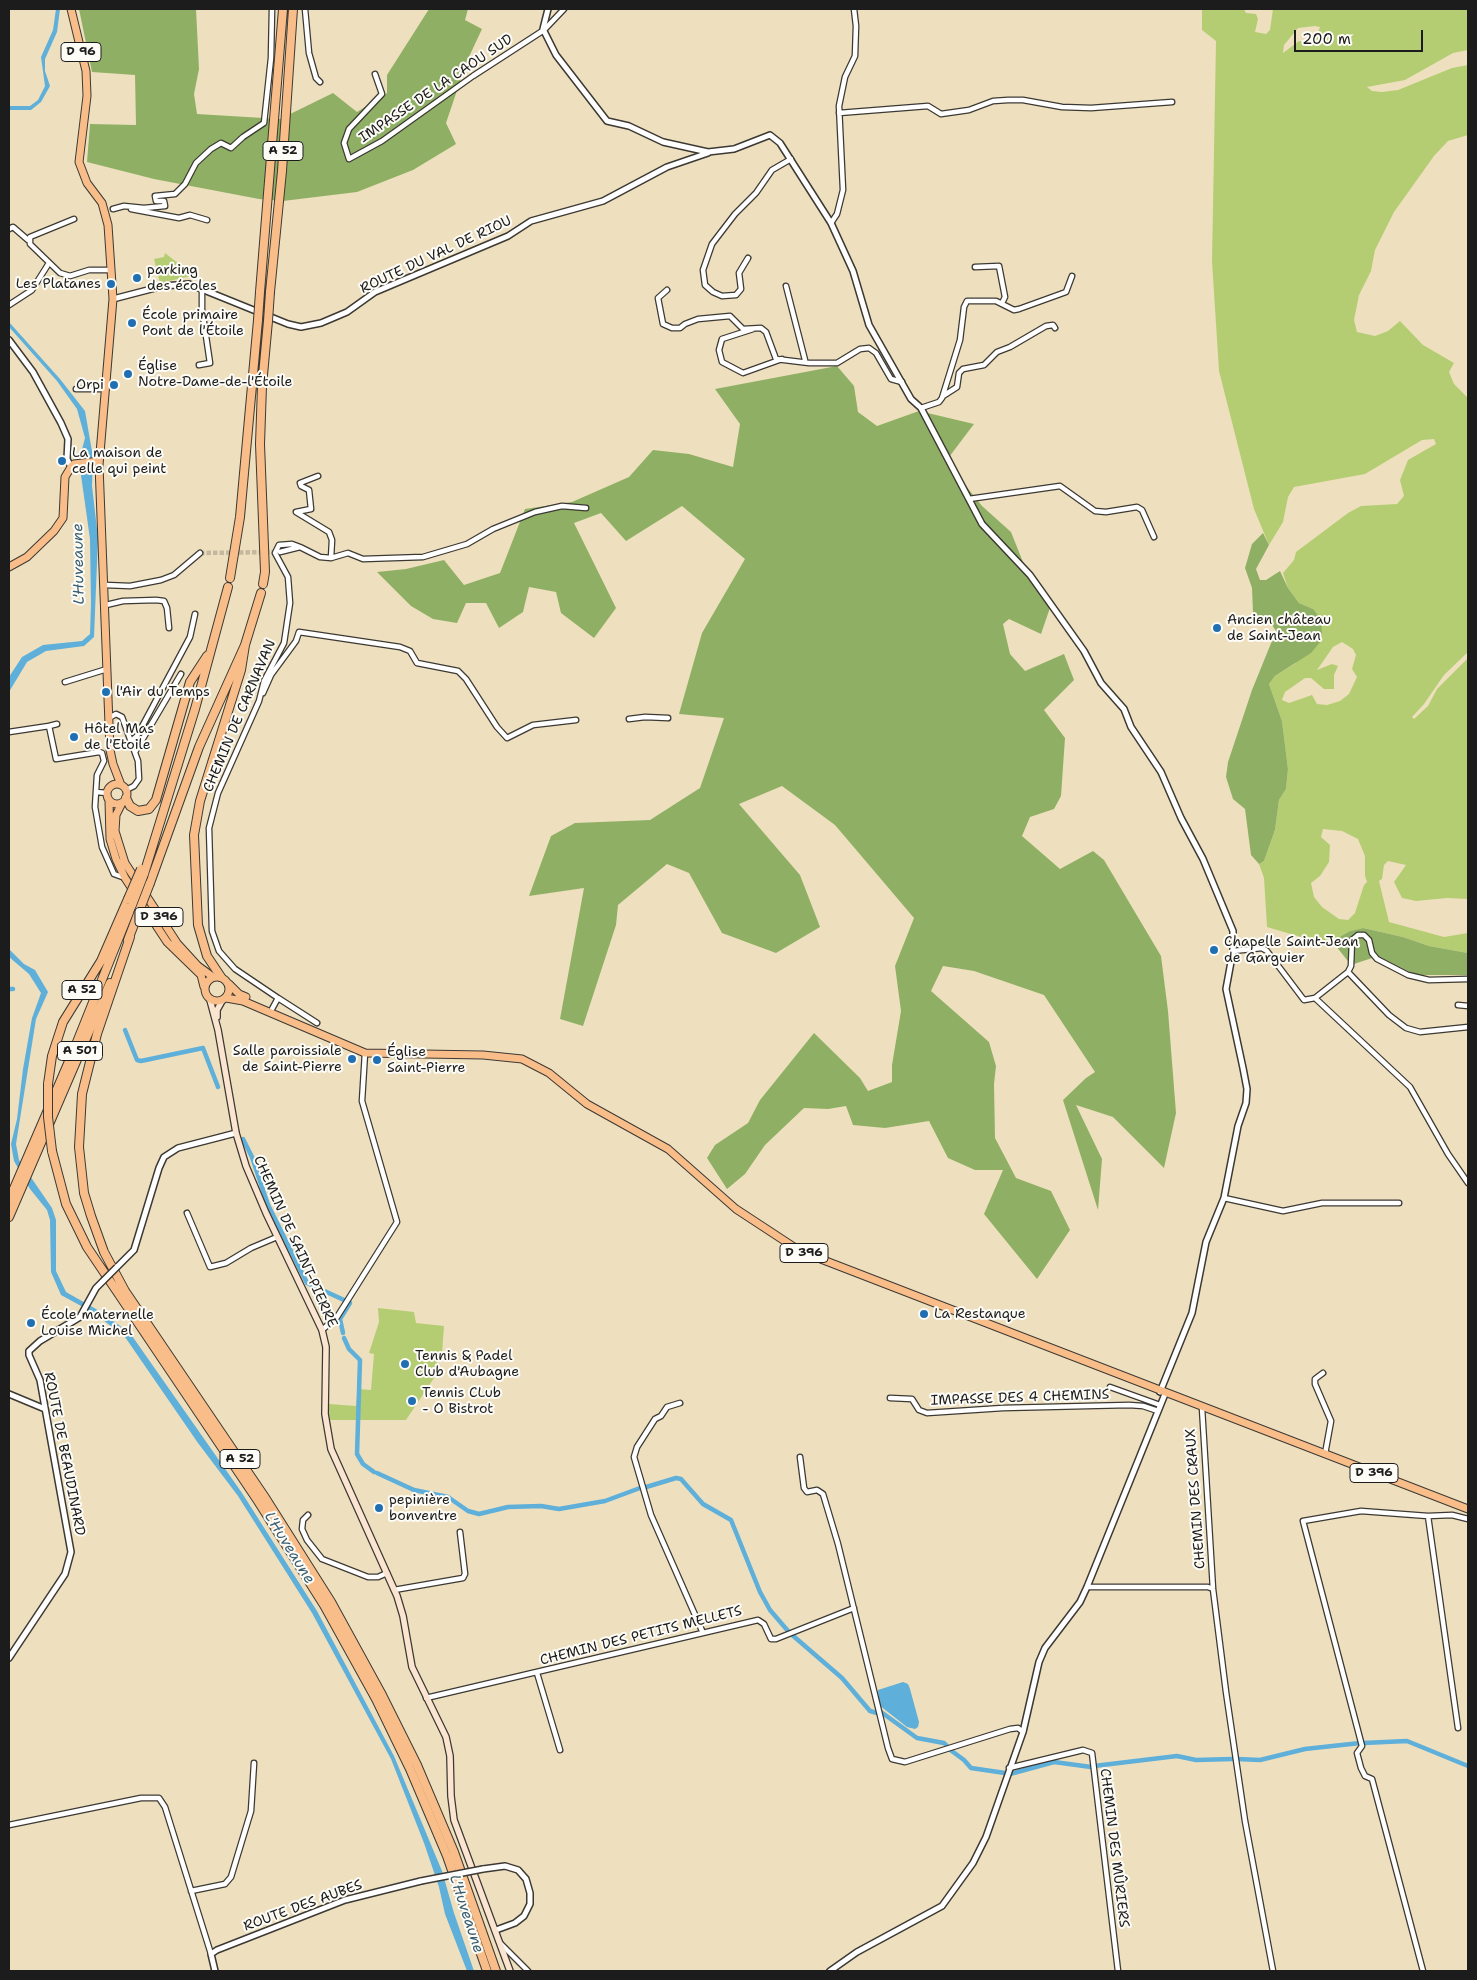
<!DOCTYPE html>
<meta charset="utf-8">
<style>
body{margin:0}
#map{position:relative;width:1477px;height:1980px;overflow:hidden;background:#eee0be;font-family:"Shantell Sans",sans-serif}
canvas{display:block}
.frame{position:absolute;inset:0;border:10px solid #1c1c1c;pointer-events:none}
.scale{position:absolute;left:1294px;top:30px;width:129px;height:22px;box-sizing:border-box;border:2px solid #1c1c1c;border-top:0;padding-left:6px;font-size:15px;line-height:18px;white-space:nowrap;color:#1c1c1c;-webkit-text-stroke:4px #fdfcf7;paint-order:stroke}
</style>
<div id="map">
<canvas width="1477" height="1980"></canvas>
<div class="frame"></div>
<div class="scale">200 m</div>
</div>
<script>
const ctx = document.querySelector('canvas').getContext('2d');
ctx.lineJoin = 'round';
function fill(path, color) {
  ctx.fillStyle = color;
  ctx.fill(path, 'evenodd');
}
function toPath(rows) {
  const path = new Path2D();
  for (const r of rows) {
    if (r.length === 3) {
      path.moveTo(r[0] + r[2], r[1]);
      path.arc(r[0], r[1], r[2], 0, 2 * Math.PI);
      continue;
    }
    path.moveTo(r[0], r[1]);
    for (let i = 2; i < r.length; i += 2) path.lineTo(r[i], r[i + 1]);
  }
  return path;
}
function stroke(path, color, width, dash) {
  ctx.strokeStyle = color;
  ctx.lineWidth = width;
  ctx.lineCap = dash ? 'butt' : 'round';
  ctx.setLineDash(dash || []);
  ctx.stroke(path);
}
function write(font, color, halo, rows, align = 'center') {
  ctx.font = font + ' "Shantell Sans",sans-serif';
  ctx.lineWidth = 4;
  ctx.setLineDash([]);
  ctx.textBaseline = 'middle';
  ctx.strokeStyle = halo;
  ctx.fillStyle = color;
  for (const [text, x, y, turn = 0] of rows) {
    ctx.save();
    ctx.translate(x, y);
    ctx.rotate((+turn || 0) * Math.PI / 180);
    ctx.textAlign = isNaN(turn) ? turn : align;
    if (halo) ctx.strokeText(text, 0, 0);
    ctx.fillText(text, 0, 0);
    ctx.restore();
  }
}
fill(toPath([
 [1202,9,1244,9,1246,13,1256,14,1258,19,1255,32,1266,34,1270,30,1273,9,1468,9,1468,50,1453,53,1405,80,1367,87,1372,91,1382,92,1398,90,1452,68,1468,65,1468,135,1448,141,1434,156,1394,212,1375,250,1371,271,1359,295,1354,320,1357,332,1375,336,1388,331,1400,321,1423,345,1454,363,1449,372,1454,384,1468,398,1468,652,1444,675,1424,704,1412,717,1414,719,1428,706,1437,689,1468,658,1468,899,1447,898,1416,901,1402,898,1394,882,1406,865,1388,861,1384,865,1382,879,1379,881,1389,922,1444,937,1468,933,1468,953,1429,946,1403,937,1363,928,1350,931,1332,941,1321,943,1267,927,1264,878,1259,864,1264,861,1275,830,1279,800,1286,789,1288,769,1282,721,1269,684,1275,676,1296,663,1313,609,1299,603,1288,588,1283,573,1294,560,1296,552,1348,513,1361,506,1397,504,1404,496,1400,480,1408,460,1436,444,1434,439,1422,440,1365,474,1294,487,1288,497,1283,522,1269,545,1254,509,1219,371,1212,261,1216,41,1202,30],
 [1315,26,1320,27,1319,30,1310,40,1299,41,1283,53,1284,45,1298,28],
 [1342,642,1353,649,1356,655,1352,669,1357,677,1349,694,1340,701,1327,705,1317,704,1312,695,1289,703,1282,700,1285,692,1305,678,1311,678,1324,689,1334,689,1334,675,1338,666,1332,664,1317,670,1333,647],
 [1323,829,1342,831,1358,839,1365,856,1365,876,1367,882,1364,885,1355,913,1348,920,1339,919,1322,907,1314,897,1311,883,1320,876,1329,862,1330,845,1321,837],
 [165,253,189,272,191,276,160,283,154,259,164,257],
 [378,1308,414,1312,416,1323,444,1326,442,1353,438,1353,436,1375,406,1420,328,1420,329,1404,356,1406,358,1389,371,1390,374,1354,369,1353,379,1322]
]), '#b4cd72');
fill(toPath([
 [79,9,196,9,199,69,194,94,197,114,280,119,333,93,357,112,387,93,387,75,429,9,468,9,465,20,482,29,467,61,446,123,456,144,413,170,357,192,283,201,259,199,154,179,87,162,90,124,136,125,135,75,92,72],
 [837,366,854,386,858,412,877,426,919,411,974,424,946,461,982,506,1011,532,1025,567,1052,602,1041,634,1009,619,1003,624,1010,654,1025,671,1064,654,1074,680,1044,710,1065,738,1061,796,1054,809,1030,817,1022,836,1060,869,1093,851,1104,860,1161,956,1168,1011,1176,1113,1164,1168,1113,1117,1076,1105,1102,1159,1098,1210,1063,1100,1086,1078,1095,1072,1044,995,974,971,943,966,931,991,989,1042,996,1066,994,1084,995,1138,1016,1178,1051,1191,1070,1230,1037,1279,984,1214,1003,1170,975,1170,948,1158,929,1121,885,1128,853,1125,846,1106,828,1109,804,1108,765,1145,745,1174,727,1189,707,1158,715,1145,748,1123,760,1100,814,1033,860,1078,868,1091,892,1082,892,1065,901,1011,895,966,914,918,835,825,782,786,739,804,800,875,820,927,776,953,722,933,689,873,667,864,618,905,616,925,583,1026,560,1019,584,888,529,896,551,836,575,823,650,820,700,788,724,718,679,714,702,633,745,559,682,506,626,541,601,513,574,523,616,608,594,638,561,613,556,592,529,587,523,612,499,628,486,603,466,603,457,623,433,619,411,606,377,572,406,569,444,560,464,585,500,573,525,509,572,502,629,477,653,450,689,454,733,467,740,424,715,389],
 [1263,533,1269,545,1256,569,1260,580,1266,580,1280,571,1288,588,1299,603,1313,609,1321,619,1322,634,1321,641,1311,653,1275,676,1269,684,1282,721,1288,769,1286,789,1279,800,1275,830,1264,861,1259,864,1251,855,1245,809,1233,799,1226,777,1228,762,1252,690,1276,631,1270,622,1253,613,1252,588,1245,568,1252,544],
 [1363,928,1403,937,1429,946,1468,953,1468,975,1416,975,1378,956,1351,965,1332,941,1350,931]
]), '#8fb064');
fill(toPath([
 [56,9,60,9,57,32,45,59,45,71,50,86,41,102,31,110,9,110,9,106,30,106,38,100,45,86,41,57,53,30],
 [9,322,60,379,85,411,93,457,92,486,98,538,94,637,84,646,46,651,27,662,9,692,9,677,22,657,43,645,82,641,90,634,91,603,90,539,79,461,85,438,77,409,57,381,9,327],
 [9,949,24,964,35,970,48,992,36,1019,16,1144,19,1160,52,1208,56,1220,56,1271,66,1292,96,1309,130,1333,242,1493,317,1611,394,1756,442,1871,454,1913,474,1971,467,1971,445,1914,439,1887,424,1843,391,1759,312,1613,238,1496,198,1443,125,1337,94,1313,61,1295,51,1272,50,1220,47,1210,30,1189,14,1161,11,1144,17,1119,23,1069,32,1018,41,993,29,974,9,957],
 [903,1682,908,1684,910,1689,919,1722,918,1727,915,1729,907,1727,879,1705,878,1690]
]), '#5eafd9');
stroke(toPath([
 [9,989,13,989],
 [125,1030,137,1060,141,1061,203,1048,218,1087],
 [243,1139,252,1157,268,1205,307,1283,344,1300],
 [343,1333,340,1319,350,1303],
 [344,1338,349,1349,360,1360,357,1454,363,1464,374,1472],
 [377,1473,414,1490,448,1497,468,1511,479,1514,508,1507,541,1506,559,1509,605,1501,640,1488],
 [643,1488,676,1478,681,1479,703,1504,731,1520,760,1592,770,1610,788,1631],
 [791,1634,842,1678,870,1711,877,1713],
 [881,1712,917,1738,944,1743,947,1746],
 [1363,1743,1407,1741,1468,1766],
 [949,1749,964,1760,971,1768,1005,1773],
 [1237,1759,1260,1760,1305,1749,1360,1743],
 [1094,1766,1177,1756,1196,1760,1232,1759],
 [1010,1774,1054,1762,1091,1767]
]), '#5eafd9', 4.5);
stroke(toPath([
 [200,553,278,552]
]), '#c4b99e', 4.5, [4.5, 2]);
const minor = toPath([
 [305,9,309,53,316,78,320,82],
 [375,74,382,94,349,129,344,143,349,159,382,141,473,76,544,30,564,9],
 [839,113,928,106,941,114,969,110,993,101,1008,100,1023,100,1062,107,1091,108,1172,102],
 [113,209,124,206,144,208,165,206,164,201,156,201,155,196,175,194,185,184,196,163,211,149,221,143,231,148,243,137,264,123,271,58,272,9],
 [131,209,179,218,190,215,207,220],
 [74,219,30,237,30,244,60,273,70,276,89,270,109,270],
 [831,223,837,214,843,190,839,106,845,77,855,56,856,26,854,9],
 [9,229,13,227,28,240],
 [748,258,739,273,741,289,736,295,722,296,713,292,705,285,703,270,712,244,735,214,756,193,772,170,791,159],
 [975,267,999,266,1005,297,1002,303],
 [786,286,805,360],
 [667,290,658,298,663,324,672,328,680,328,685,324,698,319,730,316,743,329,761,328,766,332,776,359,809,363,837,363,860,349,869,348,876,353,891,379,902,382],
 [9,305,32,290,49,263],
 [753,329,722,339,719,350,722,362,743,373,782,359],
 [199,365,210,363,202,309,202,288],
 [76,389,106,389],
 [943,396,957,387,959,373,963,369,984,365,997,352,1010,347,1046,326,1053,325,1055,328],
 [921,408,939,402,942,398,960,340,964,307,967,301,996,301,1014,310,1019,309,1066,292,1072,276],
 [318,476,300,483,301,486,309,490,311,509,296,512,329,532,332,540,331,558],
 [969,499,1060,486,1095,511,1106,512,1137,507,1142,510,1154,537],
 [280,552,300,547,320,557,331,558,348,553,363,559,423,557,467,544,493,529,535,512,562,506,586,508],
 [105,585,130,586,161,580,174,575,200,553],
 [106,605,123,601,156,600,164,601,167,608,169,628],
 [65,682,107,669],
 [263,693,271,675,296,641,299,632,400,647,410,651,417,663,458,671,466,679,497,727,507,738,533,725,576,720],
 [109,718,116,714,122,717,138,761,139,779,134,786,126,790],
 [629,719,645,717,668,718],
 [49,726,57,724],
 [9,732,49,726,56,759,99,752,102,753,104,761,97,775,95,807,102,847,114,874,125,878],
 [130,742,137,736,190,637,195,614],
 [135,752,181,674],
 [96,792,107,793],
 [1233,951,1262,948,1267,951,1304,1000,1315,998,1410,1087,1448,1154,1468,1183],
 [1348,972,1351,966,1352,940,1358,935,1364,935,1369,940,1372,953,1377,959,1408,975,1429,980,1468,979],
 [278,998,317,1023],
 [1315,998,1348,972,1389,1015,1406,1028,1420,1032,1468,1027],
 [1458,1005,1468,1006],
 [272,1009,278,998,235,969,219,951,212,931,209,828,218,793,259,701,264,681,284,643,290,603,288,577,275,553,279,545,292,544,300,547],
 [1224,1198,1283,1211,1322,1203,1399,1203],
 [187,1213,210,1267,226,1263,251,1248,277,1237],
 [322,1330,337,1317,397,1222,362,1101,365,1053],
 [1323,1373,1315,1379,1315,1384,1331,1421,1325,1454],
 [1110,1387,1160,1405],
 [890,1398,912,1399,919,1410,927,1413,1003,1408,1129,1405,1143,1406,1158,1411],
 [680,1403,667,1407,661,1416,655,1419,637,1447,634,1457,651,1515,703,1633],
 [1202,1408,1213,1589,1226,1692,1245,1821,1273,1971],
 [800,1457,804,1488,807,1492,817,1490,823,1494,838,1544,888,1748,892,1759,905,1762,1010,1729,1018,1728,1023,1732],
 [308,1515,303,1520,302,1529,307,1540,322,1559,368,1577,378,1577,387,1573],
 [1428,1516,1458,1728],
 [1087,1587,1208,1587,1213,1589],
 [394,1590,463,1578,465,1574,460,1532],
 [537,1673,560,1750],
 [426,1698,758,1620,764,1624,771,1639,776,1639,854,1608],
 [1009,1768,1083,1750,1092,1753,1118,1971],
 [9,1825,141,1798,159,1798,165,1807,211,1954],
 [191,1891,225,1884,231,1877,251,1811,254,1763],
 [501,1944,528,1971],
 [1423,1971,1372,1779,1365,1776,1361,1768,1357,1753,1362,1746,1303,1521,1361,1511,1428,1516,1452,1515,1468,1519]
]);
const tertiary = toPath([
 [548,9,543,29,556,55,607,121,629,126,663,142,708,152,734,149,770,135,780,143,831,223,853,271,869,325,911,399,921,408,982,524,1030,575,1084,651,1101,683,1124,709,1131,727,1161,772,1181,818,1203,859,1233,931,1233,951,1226,989,1243,1068,1247,1089,1246,1103,1238,1126,1224,1198,1206,1242,1192,1313,1160,1392],
 [113,299,163,286,189,284,288,324,301,327,321,323,347,312,375,292,508,236,531,221,603,201,667,167,708,153],
 [9,340,33,372,61,423,68,439,67,459,71,467],
 [117,1267,134,1250,159,1168,164,1157,178,1148,236,1133],
 [9,1394,45,1409],
 [9,1658,65,1574,71,1552,40,1380,29,1355,29,1351,40,1341,80,1317,96,1288,103,1281],
 [483,1869,505,1866,518,1870,526,1879,530,1893,530,1904,524,1916,515,1923,496,1930],
 [215,1971,211,1954,217,1950,345,1900,421,1881],
 [830,1971,857,1952,942,1906,973,1863,986,1837,1023,1732,1039,1662,1045,1648,1080,1602,1087,1587,1165,1394]
]);
const secondary = toPath([
 [210,1000,218,1030,236,1133,246,1166,266,1213,322,1330,326,1347,325,1414,331,1449,397,1596,403,1616,412,1667,446,1737,450,1756,451,1796,454,1820,510,1971],
 [217,1017,217,1010,222,1001]
]);
const primary = toPath([
 [71,9,86,71,87,96,79,162,87,183,102,203,108,225,113,299,99,465,110,750,113,764,121,785],
 [9,567,27,557,54,531,63,518,65,477,71,467,74,464,99,461],
 [117,794,10],
 [109,801,110,839,116,859,125,878,167,942,201,975,204,987],
 [122,803,116,815,115,831,125,863,177,943,198,966,213,977],
 [217,989,12],
 [229,984,239,994,246,997],
 [226,998,243,1001,365,1053,483,1055,522,1059,549,1073,587,1104,668,1149,736,1209,800,1251,1468,1509]
]);
const motorway = toPath([
 [260,292,283,9],
 [270,292,282,171,293,9],
 [230,578,240,517,258,320],
 [263,584,265,572,260,444,262,386,268,321],
 [126,798,130,806,138,811,149,809,156,800,190,682,207,656],
 [144,874,195,709,228,587],
 [150,883,199,747,245,645,261,593],
 [130,937,97,1034,82,1094,79,1147,84,1193,91,1216,104,1252,125,1291,264,1496,331,1602,382,1695,417,1765,454,1852,496,1971],
 [128,940,138,914],
 [221,977,207,956,198,925,194,835,200,801,241,670,245,645],
 [48,1084,52,1056,63,1022,101,961,128,899],
 [52,1151,66,1204,87,1247,258,1501,324,1605,376,1699,410,1769,447,1856,487,1971],
 [9,1200,73,1052,132,905],
 [9,1217,110,983]
]);
stroke(minor, '#3c3934', 7);
stroke(tertiary, '#3c3934', 8);
stroke(secondary, '#3c3934', 8);
stroke(primary, '#3c3934', 9);
stroke(motorway, '#3c3934', 10);
stroke(minor, '#fff', 4.5);
stroke(tertiary, '#fff', 5);
stroke(secondary, '#fce5d0', 5.5);
stroke(primary, '#f8bd89', 7);
stroke(motorway, '#f8bd89', 8);
const tertiaryBridge = toPath([
 [103,1281,117,1267],
 [421,1881,483,1869]
]);
const motorwayBridge = toPath([
 [258,320,260,292],
 [268,321,270,292],
 [128,899,141,869],
 [132,905,144,874],
 [138,914,150,883],
 [48,1084,48,1117,52,1151]
]);
stroke(tertiaryBridge, '#3c3934', 8, []);
stroke(motorwayBridge, '#3c3934', 10, []);
stroke(tertiaryBridge, '#fff', 5);
stroke(motorwayBridge, '#f8bd89', 8);
for (const [x, y, r, color] of [
 [137,278,5,"#1f6fb2"],
 [111,284,5,"#1f6fb2"],
 [132,323,5,"#1f6fb2"],
 [128,374,5,"#1f6fb2"],
 [114,385,5,"#1f6fb2"],
 [62,461,5,"#1f6fb2"],
 [1217,628,5,"#1f6fb2"],
 [106,692,5,"#1f6fb2"],
 [74,737,5,"#1f6fb2"],
 [1214,950,5,"#1f6fb2"],
 [352,1059,5,"#1f6fb2"],
 [377,1060,5,"#1f6fb2"],
 [924,1314,5,"#1f6fb2"],
 [31,1323,5,"#1f6fb2"],
 [405,1364,5,"#1f6fb2"],
 [412,1401,5,"#1f6fb2"],
 [379,1508,5,"#1f6fb2"]
]) {
  const dot = new Path2D();
  dot.arc(x, y, r, 0, 2 * Math.PI);
  ctx.fillStyle = color;
  ctx.fill(dot);
  stroke(dot, '#fdfcf7', 2);
}
for (const [x, y, w] of [
 [81,52,40],
 [283,151,40],
 [159,917,48],
 [82,990,40],
 [80,1051,45],
 [804,1253,48],
 [240,1459,40],
 [1374,1473,48]
]) {
  const box = new Path2D();
  box.roundRect(x - w / 2, y - 9.5, w, 19, 4);
  ctx.fillStyle = '#fdfcf7';
  ctx.fill(box);
  stroke(box, '#1c1c1c', 1);
}
write('bold 12px', '#1c1c1c', null, [
 ["D 96",81,52],
 ["A 52",283,151],
 ["D 396",159,917],
 ["A 52",82,990],
 ["A 501",80,1051],
 ["D 396",804,1253],
 ["A 52",240,1459],
 ["D 396",1374,1473]
]);
write('14px', '#1c1c1c', '#fdfcf7', [
 ["IMPASSE DE LA CAOU SUD",436,89,-34],
 ["ROUTE DU VAL DE RIOU",436,255,-25],
 ["CHEMIN DE CARNAVAN",240,716,-67],
 ["CHEMIN DE SAINT-PIERRE",295,1242,66],
 ["IMPASSE DES 4 CHEMINS",1020,1398,-2],
 ["ROUTE DE BEAUDINARD",64,1454,79],
 ["CHEMIN DES CRAUX",1196,1499,-94],
 ["CHEMIN DES PETITS MELLETS",641,1636,-14],
 ["CHEMIN DES MÛRIERS",1114,1848,83],
 ["ROUTE DES AUBES",303,1906,-20]
]);
write('14px', '#1c1c1c', '#fdfcf7', [
 ["parking",147,270],
 ["des écoles",147,286],
 ["Les Platanes",101,284,"right"],
 ["École primaire",142,315],
 ["Pont de l'Étoile",142,331],
 ["Église",138,366],
 ["Notre-Dame-de-l'Étoile",138,382],
 ["Orpi",104,385,"right"],
 ["La maison de",72,453],
 ["celle qui peint",72,469],
 ["Ancien château",1227,620],
 ["de Saint-Jean",1227,636],
 ["l'Air du Temps",116,692],
 ["Hôtel Mas",84,729],
 ["de l'Etoile",84,745],
 ["Chapelle Saint-Jean",1224,942],
 ["de Garguier",1224,958],
 ["Salle paroissiale",342,1051,"right"],
 ["de Saint-Pierre",342,1067,"right"],
 ["Église",387,1052],
 ["Saint-Pierre",387,1068],
 ["La Restanque",934,1314],
 ["École maternelle",41,1315],
 ["Louise Michel",41,1331],
 ["Tennis & Padel",415,1356],
 ["Club d'Aubagne",415,1372],
 ["Tennis CLub",422,1393],
 ["- O Bistrot",422,1409],
 ["pepinière",389,1500],
 ["bonventre",389,1516]
], 'left');
write('italic 15px', '#3a5e71', '#fdfcf7', [
 ["L'Huveaune",79,564,-91],
 ["L'Huveaune",289,1548,58],
 ["L'Huveaune",466,1914,72]
]);
</script>
